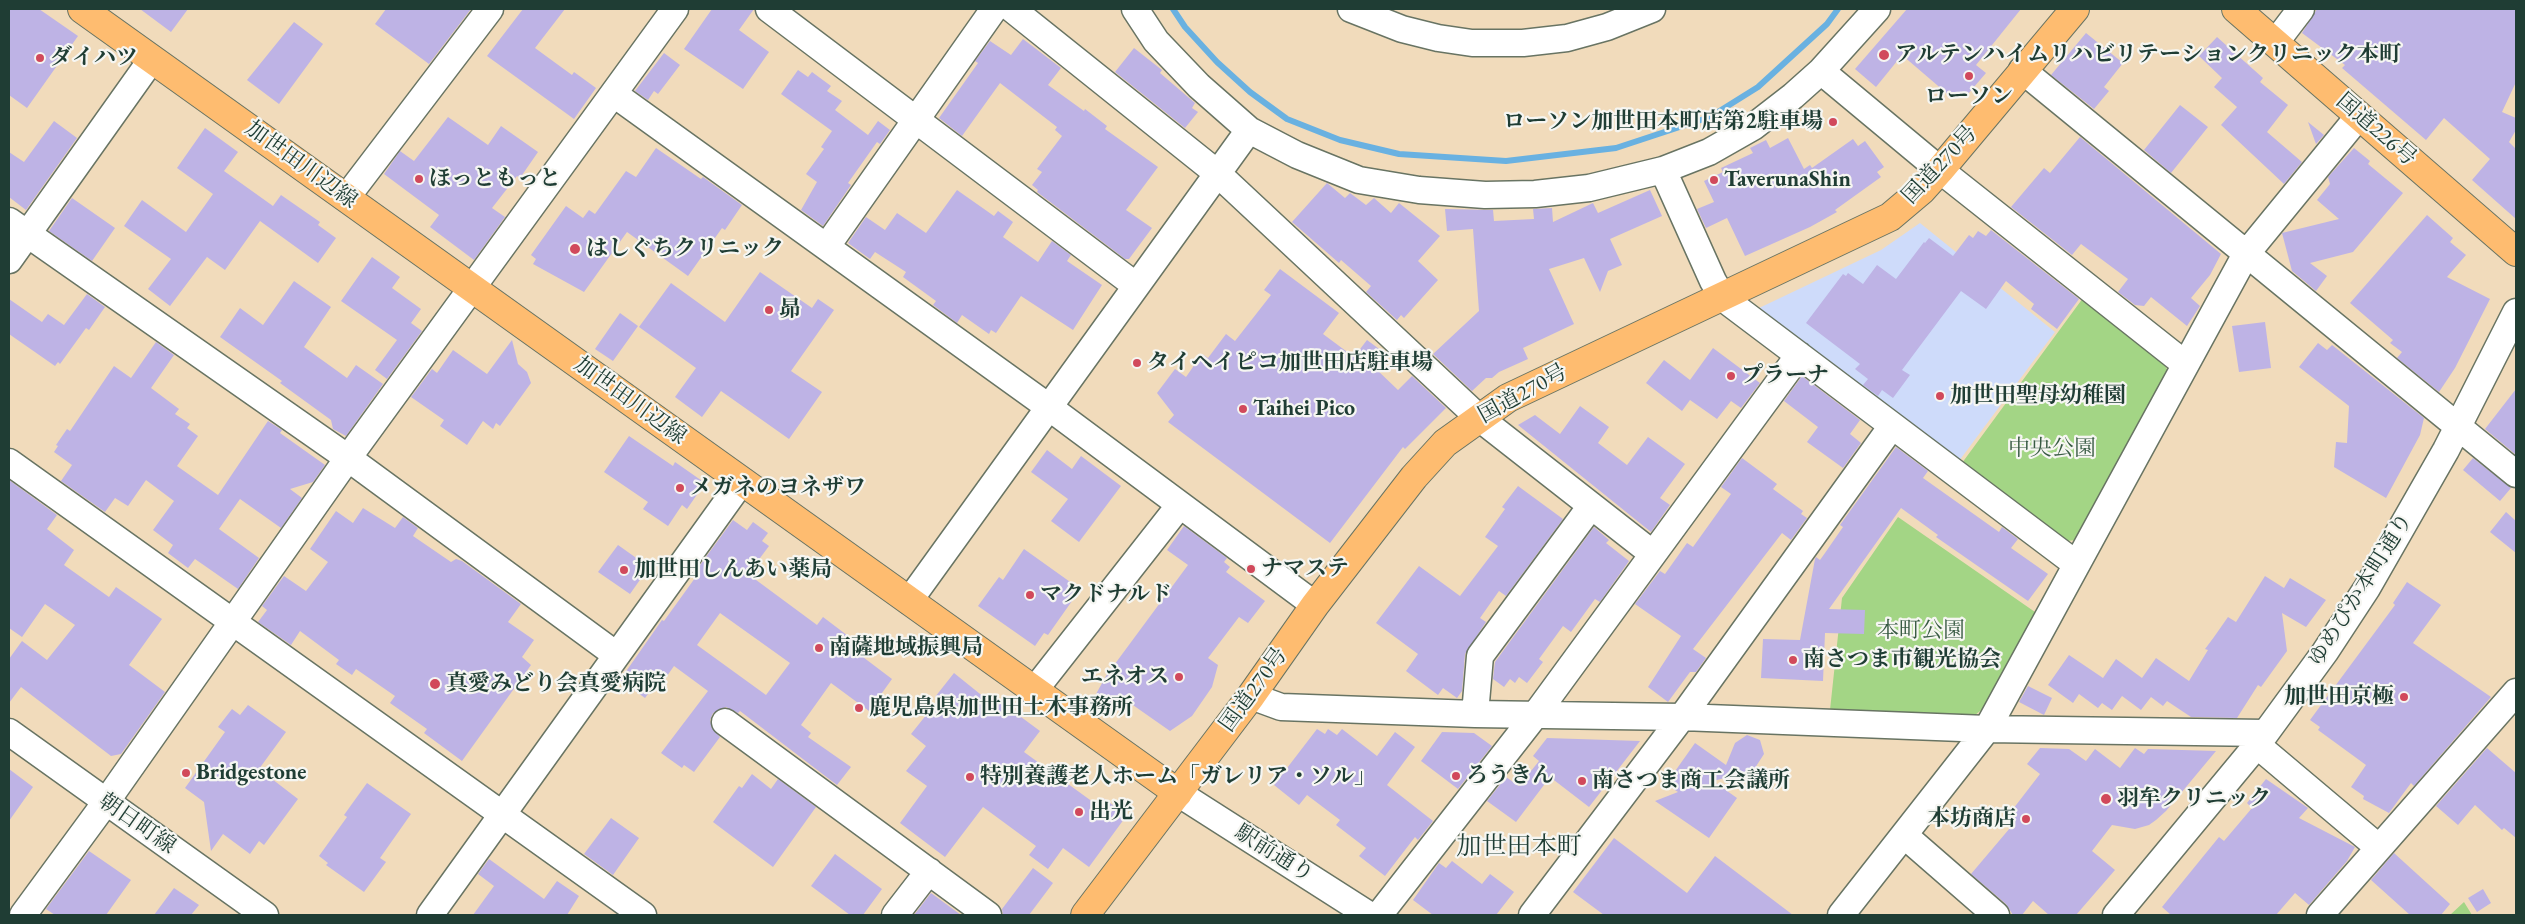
<!DOCTYPE html>
<meta charset="utf-8">
<style>
body{margin:0}
#map{position:relative;width:2525px;height:924px;overflow:hidden;background:#f1dbbb;font-family:"EB Garamond",serif}
canvas{display:block}
.frame{position:absolute;inset:0;border:10px solid #1f3d34;pointer-events:none}
</style>
<div id="map">
<canvas width="2525" height="924"></canvas>
<div class="frame"></div>
</div>
<script>
const ctx = document.querySelector('canvas').getContext('2d');
ctx.lineJoin = 'round';
function fill(path, color) {
  ctx.fillStyle = color;
  ctx.fill(path, 'evenodd');
}
function toPath(rows) {
  const path = new Path2D();
  for (const r of rows) {
    path.moveTo(r[0], r[1]);
    for (let i = 2; i < r.length; i += 2) path.lineTo(r[i], r[i + 1]);
  }
  return path;
}
function stroke(path, color, width, dash) {
  ctx.strokeStyle = color;
  ctx.lineWidth = width;
  ctx.lineCap = dash ? 'butt' : 'round';
  ctx.setLineDash(dash || []);
  ctx.stroke(path);
}
function write(font, color, halo, rows, align = 'center') {
  ctx.font = font + ' "EB Garamond","Noto Serif JP",serif';
  ctx.lineWidth = 4.5;
  ctx.setLineDash([]);
  ctx.textBaseline = 'middle';
  ctx.strokeStyle = halo;
  ctx.fillStyle = color;
  for (const [text, x, y, turn = 0] of rows) {
    ctx.save();
    ctx.translate(x, y);
    ctx.rotate((+turn || 0) * Math.PI / 180);
    ctx.textAlign = isNaN(turn) ? turn : align;
    if (halo) ctx.strokeText(text, 0, 0);
    ctx.fillText(text, 0, 0);
    ctx.restore();
  }
}
fill(toPath([
 [1920,223,2055,332,1959,461,1757,309,1881,250]
]), '#cedbfa');
fill(toPath([
 [2083,298,2164,364,2168,371,2077,540,2066,541,1962,463],
 [1898,517,2035,612,1984,708,1975,715,1830,710,1842,598],
 [2464,902,2472,915,2450,915]
]), '#a3d585');
stroke(toPath([
 [1173,9,1185,27,1217,62,1250,92,1287,119,1340,140,1399,154,1506,161,1616,148,1710,117,1758,87,1827,24,1838,9]
]), '#69b1e1', 6);
fill(toPath([
 [9,9,39,9,78,36,27,108,9,95],
 [140,9,188,9,171,32],
 [386,9,471,9,429,64,375,24],
 [523,9,565,9,535,48,572,75,574,72,596,88,574,119,487,56],
 [712,9,754,9,739,30,769,52,743,89,684,49],
 [1907,9,2021,9,1976,65,1986,73,1968,94,1951,97,1902,55,1876,87,1855,69],
 [2317,9,2516,9,2516,82,2502,112,2516,118,2516,130,2509,142,2516,149,2516,219,2472,180,2490,159,2444,118,2426,140,2342,68,2345,65,2302,33],
 [294,22,323,44,279,104,247,80],
 [2086,33,2123,63,2104,87,2109,91,2094,109,2051,75],
 [2217,37,2263,78,2260,82,2288,105,2267,132,2302,162,2284,184,2221,125,2237,107,2214,87,2222,78,2199,56],
 [1023,39,1061,68,1048,85,1084,111,1085,109,1107,126,1105,129,1158,167,1126,210,1152,228,1129,259,1125,259,1037,192,1038,190,1032,185,1042,172,1037,169,1062,136,1055,130,1057,127,1000,83,962,136,939,118,978,63,975,61,990,41,1011,55],
 [1134,48,1162,70,1160,73,1195,103,1192,108,1198,112,1185,128,1115,72],
 [664,53,680,65,658,94,654,91,648,100,635,91],
 [798,70,808,77,812,72,831,86,827,91,842,101,835,110,868,135,878,121,890,130,880,144,877,142,848,183,851,185,823,226,801,210,817,182,806,174,824,149,821,147,832,131,781,94],
 [2180,105,2208,127,2171,173,2144,150],
 [448,117,488,145,501,126,538,152,520,178,517,176,492,208,505,217,474,260,430,227,439,215,384,174,400,151,414,161],
 [54,121,77,138,26,210,9,197,9,152,24,162],
 [2308,122,2324,135,2316,144],
 [205,128,238,152,224,171,273,206,281,195,320,222,318,225,336,238,318,263,260,221,225,270,207,257,170,306,148,289,171,259,124,226,142,200,186,232,213,194,177,168],
 [2080,137,2221,254,2210,275,2191,298,2200,306,2187,326,2151,297,2144,306,2135,305,2118,292,2128,279,2081,244,2072,255,2011,207,2044,168,2050,173],
 [1788,138,1804,169,1810,165,1812,168,1853,139,1858,146,1865,141,1884,167,1877,172,1881,177,1835,210,1837,212,1810,227,1745,256,1727,218,1706,228,1697,209,1714,202,1704,181,1723,172,1721,168,1753,153,1750,148,1766,140,1770,148],
 [656,148,701,179,703,177,742,205,725,230,722,228,688,276,627,232,584,292,533,264,536,259,531,255,566,206,583,218,589,210,595,214,626,171,636,177],
 [2354,148,2370,161,2368,164,2403,193,2353,252,2310,263,2327,276,2316,291,2292,271,2282,233,2339,219,2317,200,2330,184,2328,177],
 [1327,183,1345,198,1350,193,1366,205,1374,198,1391,213,1399,203,1440,236,1418,261,1438,280,1404,318,1401,315,1397,320,1366,292,1371,286,1341,260,1339,263,1292,222],
 [957,190,994,216,998,211,1013,222,1003,237,1038,262,1052,241,1071,255,1067,261,1102,285,1073,330,1021,296,996,333,991,330,989,334,962,315,957,323,933,305,936,301,903,277,906,272,875,252,870,259,848,243,866,217,885,230,897,213,926,233],
 [1650,190,1662,216,1610,239,1622,265,1608,271,1600,292,1584,258,1549,269,1574,324,1523,348,1528,359,1499,372,1492,378,1486,378,1472,391,1433,354,1479,311,1473,229,1447,231,1445,209,1493,210,1494,221,1534,219,1533,209,1552,208,1553,222,1593,203,1598,213],
 [72,198,115,228,92,261,49,231],
 [2427,215,2453,238,2450,242,2466,255,2447,277,2490,299,2455,368,2439,392,2397,358,2402,352,2390,343,2393,340,2350,303],
 [1991,230,2079,299,2057,329,2031,309,2034,304,2006,281,1986,309,1961,291,1902,370,1910,375,1893,398,1882,390,1878,396,1863,385,1868,379,1855,369,1860,364,1806,323,1843,274,1846,276,1848,273,1863,284,1877,265,1896,279,1924,242,1925,243,1929,238,1953,256,1969,235,1973,238,1978,231,1986,236],
 [372,257,400,277,392,288,421,309,411,323,422,331,387,379,375,370,397,340,341,301],
 [1280,269,1339,313,1323,334,1354,357,1367,340,1386,354,1375,368,1398,390,1412,376,1446,408,1405,449,1403,447,1330,543,1168,422,1174,415,1157,393,1175,369,1186,377,1202,354,1208,358,1226,334,1235,341,1271,295,1264,290],
 [760,272,812,308,818,299,834,310,791,371,822,392,789,439,721,391,702,417,675,397,696,368,639,327,671,283,725,322],
 [294,281,331,307,304,347,347,378,356,365,383,384,346,436,333,429,331,420,280,383,282,381,220,337,240,308,263,325],
 [87,294,105,307,89,330,86,328,60,364,58,362,55,366,9,334,9,299,42,322,48,314,64,325],
 [620,313,638,326,613,361,595,349],
 [2265,322,2271,368,2239,372,2232,326],
 [512,340,518,364,527,372,531,383,500,426,496,423,493,429,483,421,467,445,440,426,444,420,411,397,432,369,437,373,453,350,487,374],
 [156,342,174,355,151,388,179,409,175,414,190,424,187,428,198,436,177,466,218,495,268,421,282,430,280,433,325,465,313,482,290,489,302,498,281,528,240,499,219,529,259,558,238,589,195,559,188,568,168,553,173,545,153,530,174,501,146,480,128,506,115,498,105,512,61,481,72,465,54,452,58,446,56,445,67,429,70,431,114,366,131,378],
 [2318,343,2327,350,2332,345,2424,418,2420,435,2386,498,2334,467,2336,442,2347,443,2349,406,2299,367],
 [1713,348,1760,383,1741,408,1731,401,1717,419,1690,400,1682,411,1646,383,1664,360,1690,380],
 [1802,376,1860,420,1850,434,1861,443,1843,468,1807,442,1818,427,1784,401],
 [2516,389,2516,452,2515,454,2485,429],
 [1580,406,1609,427,1598,443,1627,465,1648,437,1685,464,1660,498,1670,505,1651,532,1518,425,1535,415,1560,434],
 [629,436,673,466,675,462,705,483,687,509,682,505,668,526,643,509,648,502,604,472],
 [1896,447,1928,471,1923,478,1999,532,2002,527,2018,539,2011,548,2048,574,2028,601,1936,537,1938,535,1901,508,1829,609,1865,610,1864,634,1825,633,1823,681,1761,678,1763,639,1800,640,1815,559,1816,557,1820,560,1825,553,1843,527,1840,525],
 [1047,450,1072,469,1081,456,1121,486,1079,542,1051,521,1068,499,1031,472],
 [1742,458,1777,484,1773,489,1803,511,1801,514,1807,518,1791,540,1782,533,1723,610,1693,649,1706,658,1696,672,1690,672,1668,702,1648,687,1681,636,1635,604,1660,571,1665,574,1687,543,1693,547,1731,494,1721,487],
 [2473,458,2511,488,2500,501,2463,470],
 [9,480,57,515,47,529,74,550,64,565,109,597,116,587,162,619,129,665,165,692,121,754,111,756,21,687,9,703,9,659,22,641,47,660,75,625,45,604,22,637,9,628],
 [1518,486,1563,519,1506,596,1499,591,1480,618,1486,622,1465,654,1462,691,1457,698,1443,688,1438,695,1406,671,1418,654,1376,623,1419,566,1460,596,1498,546,1485,537,1505,509,1502,507],
 [363,508,395,528,403,517,418,528,413,536,451,562,456,559,462,561,521,604,508,622,534,640,522,657,531,665,462,761,424,733,427,729,390,703,395,696,356,669,352,675,336,664,339,660,300,631,291,645,258,622,267,610,262,606,284,576,306,591,328,562,310,549,336,511,353,523],
 [2506,512,2516,521,2516,553,2490,532],
 [733,520,747,530,753,522,768,533,762,541,769,546,748,574,817,625,823,617,860,645,855,651,892,679,869,711,831,683,801,725,811,733,808,737,851,767,837,785,740,711,738,713,726,707,713,713,710,720,712,728,720,737,694,772,684,765,682,768,661,753,708,691,674,666,667,676,663,674,645,698,620,680,662,620,664,621,695,578,692,576],
 [720,613,790,663,766,695,697,645],
 [1184,526,1227,558,1224,562,1230,567,1226,572,1265,601,1248,623,1239,617,1208,658,1218,665,1212,687,1192,716,1170,731,1130,703,1122,713,1096,694,1106,676,1188,565,1167,550],
 [1594,527,1609,540,1606,543,1629,561,1600,602,1595,599,1571,632,1563,626,1539,659,1543,662,1527,683,1519,677,1515,683,1510,679,1504,687,1493,679,1495,662],
 [618,545,649,567,630,594,598,572],
 [1024,549,1073,584,1071,586,1079,591,1048,635,1044,633,1035,646,978,606,999,577,1003,580],
 [2265,576,2284,588,2290,578,2326,600,2306,627,2282,613,2287,651,2261,687,2258,685,2237,718,2191,717,2167,701,2163,706,2151,697,2141,710,2122,696,2112,710,2102,703,2098,708,2079,694,2073,703,2048,685,2069,655,2103,678,2116,659,2142,678,2156,658,2189,681,2208,650,2205,649,2214,637,2228,617,2236,622],
 [2407,582,2441,605,2413,643,2491,697,2414,786,2411,783,2389,813,2363,799,2364,796,2351,787,2366,765,2318,730,2320,727,2310,720,2395,605,2393,603],
 [954,673,990,702,994,697,1040,731,1024,752,1097,805,1103,798,1127,815,1089,867,1063,848,1048,869,1029,855,1036,846,983,807,945,857,900,823,927,786,906,771,926,746,911,734,939,699,935,697],
 [2028,686,2052,698,2044,715,2019,702],
 [248,705,286,732,259,769,298,799,264,845,259,841,250,854,223,834,211,851,204,802,185,788,225,732,218,727,232,709,240,715],
 [1317,729,1325,734,1328,729,1337,735,1342,729,1377,756,1395,732,1415,747,1387,785,1433,821,1418,840,1415,837,1385,876,1359,856,1366,848,1336,825,1340,820,1307,795,1299,805,1274,785],
 [1442,732,1474,733,1492,746,1458,789,1421,761],
 [1747,735,1760,740,1764,754,1753,771,1713,781,1737,798,1709,838,1655,801,1678,792,1666,784,1695,743,1726,765,1735,743],
 [1547,738,1640,741,1589,807,1550,777,1516,822,1487,801,1506,777,1519,786,1539,761,1533,756],
 [2040,748,2069,749,2086,761,2095,749,2120,768,2135,748,2144,754,2148,749,2216,751,2166,811,2156,820,2149,825,2135,829,2112,825,2092,851,2115,870,2076,915,2049,915,2033,901,2022,915,2013,915,2006,904,1971,874,2010,828,2003,822,2040,774,2027,764],
 [2487,748,2516,773,2516,838,2504,828,2502,830,2475,805,2458,825,2436,806],
 [9,769,33,787,9,821],
 [752,774,771,789,778,779,816,807,773,867,713,822,739,786,742,788],
 [2266,779,2308,808,2299,818,2355,847,2347,861,2309,905,2295,893,2276,915,2171,915,2162,907,2219,837,2224,841,2252,808,2247,803],
 [367,783,411,814,380,858,386,862,364,892,326,865,328,863,319,856,347,817,344,815],
 [611,818,639,838,613,875,584,854],
 [1614,838,1687,893,1715,856,1793,915,1604,915,1573,892],
 [89,851,131,880,106,915,55,915,46,909],
 [2394,853,2450,904,2441,915,2410,915,2371,880],
 [835,854,882,889,863,915,850,915,811,886],
 [489,859,544,899,557,881,579,896,567,915,473,915,494,886,478,874],
 [1452,861,1482,884,1490,874,1514,892,1496,915,1433,915,1413,900,1439,863,1446,868],
 [1033,868,1053,883,1029,915,1003,915,1002,909],
 [174,888,199,905,191,915,154,915],
 [2483,889,2491,903,2477,912,2468,898],
 [931,893,961,915,914,915]
]), '#beb3e5');
const minor = toPath([
 [769,9,1135,285],
 [1012,9,1217,173,1478,417,1653,554],
 [1135,9,1156,41,1199,86,1249,130,1297,155,1359,180,1419,190,1485,195,1535,194,1589,188,1663,170,1709,152,1753,127,1793,96,1821,71,1877,9],
 [1351,9,1402,29,1438,38,1472,43,1523,43,1567,38,1607,27,1652,9],
 [2275,43,2301,9],
 [2022,70,2516,474],
 [1821,71,1940,170,2185,364],
 [614,94,1050,408,1315,605],
 [1663,170,1713,281,1723,298,2076,564],
 [346,198,490,9],
 [9,221,348,458,615,654],
 [827,246,994,9],
 [9,260,152,59],
 [9,462,643,915],
 [909,601,1249,130],
 [1033,692,1179,506],
 [1251,696,1281,707,1475,714,1682,717,1987,729,2265,733],
 [1475,714,1480,656,1591,506],
 [725,722,988,915],
 [9,732,265,915],
 [2257,745,2378,847],
 [1178,793,1369,915],
 [1904,835,1996,915],
 [23,915,106,802,348,458,675,9],
 [430,915,742,481],
 [895,915,929,871],
 [1379,915,1536,714,1799,355],
 [1532,915,1682,717,1892,426],
 [1841,915,1987,729,2246,254,2359,116],
 [2116,915,2257,745,2325,652,2367,588,2446,450,2516,312],
 [2320,915,2516,692]
]);
const major = toPath([
 [82,9,1178,793]
]);
const highway = toPath([
 [2236,9,2516,252],
 [1085,915,1251,696,1315,605,1414,477,1445,443,1508,398,1890,217,1922,190,1940,170,2075,9]
]);
stroke(minor, '#687463', 29);
stroke(major, '#687463', 30);
stroke(highway, '#687463', 30);
stroke(minor, '#fff', 26);
stroke(major, '#febc70', 28);
stroke(highway, '#febc70', 28);
for (const [x, y, r, color] of [
 [1884,55,6,"#d1495b"],
 [40,58,5,"#d1495b"],
 [1969,76,5,"#d1495b"],
 [1833,122,5,"#d1495b"],
 [419,179,5,"#d1495b"],
 [1714,180,5,"#d1495b"],
 [575,249,6,"#d1495b"],
 [769,310,5,"#d1495b"],
 [1137,363,5,"#d1495b"],
 [1731,376,5,"#d1495b"],
 [1940,396,5,"#d1495b"],
 [1243,409,5,"#d1495b"],
 [680,488,5,"#d1495b"],
 [1251,569,5,"#d1495b"],
 [624,570,5,"#d1495b"],
 [1030,595,5,"#d1495b"],
 [819,648,5,"#d1495b"],
 [1793,660,5,"#d1495b"],
 [1179,677,5,"#d1495b"],
 [435,684,6,"#d1495b"],
 [2404,697,5,"#d1495b"],
 [859,708,5,"#d1495b"],
 [186,773,5,"#d1495b"],
 [1456,776,5,"#d1495b"],
 [970,777,5,"#d1495b"],
 [1582,781,5,"#d1495b"],
 [2106,799,6,"#d1495b"],
 [1079,812,5,"#d1495b"],
 [2026,819,5,"#d1495b"]
]) {
  const dot = new Path2D();
  dot.arc(x, y, r, 0, 2 * Math.PI);
  ctx.fillStyle = color;
  ctx.fill(dot);
  stroke(dot, '#f6f6f2', 2);
}
write('bold 22px', '#1f3d34', '#f6f6f2', [
 ["アルテンハイムリハビリテーションクリニック本町",1895,55],
 ["ダイハツ",50,58],
 ["ローソン",1969,97,"center"],
 ["ローソン加世田本町店第2駐車場",1823,122,"right"],
 ["ほっともっと",429,179],
 ["TaverunaShin",1724,180],
 ["はしぐちクリニック",586,249],
 ["昴",779,310],
 ["タイヘイピコ加世田店駐車場",1147,363],
 ["プラーナ",1741,376],
 ["加世田聖母幼稚園",1950,396],
 ["Taihei Pico",1253,409],
 ["メガネのヨネザワ",690,488],
 ["ナマステ",1261,569],
 ["加世田しんあい薬局",634,570],
 ["マクドナルド",1040,595],
 ["南薩地域振興局",829,648],
 ["南さつま市観光協会",1803,660],
 ["エネオス",1169,677,"right"],
 ["真愛みどり会真愛病院",446,684],
 ["加世田京極",2394,697,"right"],
 ["鹿児島県加世田土木事務所",869,708],
 ["Bridgestone",196,773],
 ["ろうきん",1466,776],
 ["特別養護老人ホーム「ガレリア・ソル」",980,777],
 ["南さつま商工会議所",1592,781],
 ["羽牟クリニック",2117,799],
 ["出光",1089,812],
 ["本坊商店",2016,819,"right"]
], 'left');
write('22px', '#1f3d34', '#f6f6f2', [
 ["国道226号",2376,130,41],
 ["加世田川辺線",301,165,36],
 ["国道270号",1940,165,-47],
 ["国道270号",1523,394,-29],
 ["加世田川辺線",630,401,36],
 ["ゆめぴか本町通り",2361,590,-58],
 ["国道270号",1254,690,-54],
 ["朝日町線",137,824,35],
 ["駅前通り",1274,854,32]
]);
write('22px', '#395b44', '#f6f6f2', [
 ["中央公園",2052,449],
 ["本町公園",1921,631]
]);
write('25px', '#1f3d34', '#f6f6f2', [
 ["加世田本町",1519,847]
]);
</script>
